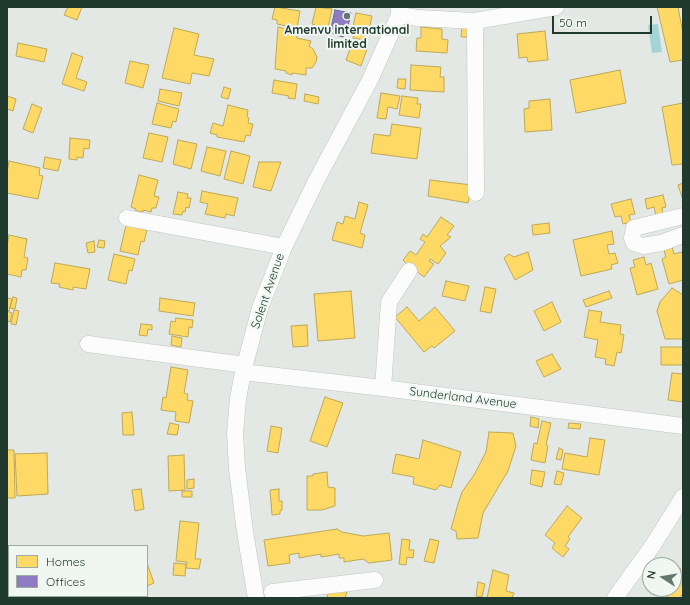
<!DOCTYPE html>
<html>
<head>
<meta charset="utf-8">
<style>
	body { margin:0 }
	#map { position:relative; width:690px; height:605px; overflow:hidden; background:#e3e8e5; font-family:Quicksand,sans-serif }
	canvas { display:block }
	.frame { position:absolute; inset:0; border:8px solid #213a30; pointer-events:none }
	.legend { position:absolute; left:8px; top:545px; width:140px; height:52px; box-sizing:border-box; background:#f0f7f3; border:1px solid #9daba5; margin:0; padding:5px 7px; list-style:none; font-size:12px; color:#213a30 }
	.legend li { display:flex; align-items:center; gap:8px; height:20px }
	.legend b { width:20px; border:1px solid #9daba5 }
	.north { position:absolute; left:642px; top:557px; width:40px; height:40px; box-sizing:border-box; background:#f0f7f3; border:1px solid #9daba5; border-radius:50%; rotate:282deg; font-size:11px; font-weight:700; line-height:16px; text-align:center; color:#213a30 }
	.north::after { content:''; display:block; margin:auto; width:14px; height:18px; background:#65776f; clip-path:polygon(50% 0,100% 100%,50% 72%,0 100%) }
	.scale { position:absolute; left:552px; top:16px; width:100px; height:18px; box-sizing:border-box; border:2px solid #213a30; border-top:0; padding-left:5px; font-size:12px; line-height:14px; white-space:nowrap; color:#213a30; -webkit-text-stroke:3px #f0f7f3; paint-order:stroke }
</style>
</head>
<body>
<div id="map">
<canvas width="690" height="605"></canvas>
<div class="frame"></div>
<ul class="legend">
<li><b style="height:11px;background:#ffd966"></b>Homes</li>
<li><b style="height:11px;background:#8e7cc3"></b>Offices</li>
</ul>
<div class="north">N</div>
<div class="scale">50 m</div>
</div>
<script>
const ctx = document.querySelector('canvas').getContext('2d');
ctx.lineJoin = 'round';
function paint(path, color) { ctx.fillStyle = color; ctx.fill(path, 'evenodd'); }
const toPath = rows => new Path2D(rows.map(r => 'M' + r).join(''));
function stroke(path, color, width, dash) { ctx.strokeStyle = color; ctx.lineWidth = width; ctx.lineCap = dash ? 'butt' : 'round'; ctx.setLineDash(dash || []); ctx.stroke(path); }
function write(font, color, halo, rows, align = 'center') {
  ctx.font = font + ' Quicksand,sans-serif'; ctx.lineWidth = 4; ctx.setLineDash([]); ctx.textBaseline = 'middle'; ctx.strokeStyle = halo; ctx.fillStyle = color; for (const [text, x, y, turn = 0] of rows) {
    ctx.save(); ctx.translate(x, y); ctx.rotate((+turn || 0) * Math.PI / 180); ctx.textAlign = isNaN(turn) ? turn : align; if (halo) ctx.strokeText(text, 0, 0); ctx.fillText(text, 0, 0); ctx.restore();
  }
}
paint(toPath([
	[658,24,662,52,652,53,648,25]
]), '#a4d4d5');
const homes = toPath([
	[68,7,82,7,77,20,64,15,68,7],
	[275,7,300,11,297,28,277,24,277,20,272,19,275,7],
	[316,7,332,9,328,28,326,27,324,33,313,31,315,25,312,24,316,7],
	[657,7,678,7,683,33,683,60,670,62,657,7],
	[356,13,372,16,368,35,365,34,364,40,353,38,354,32,352,31,356,13],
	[278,27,297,32,297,38,311,41,309,46,313,49,317,57,316,62,312,68,306,68,306,75,292,73,292,75,286,73,286,71,275,69,278,27],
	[421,27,442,29,442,39,448,40,447,53,416,51,417,38,421,38,421,27],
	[462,27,470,28,469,37,461,37,462,27],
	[174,28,199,34,194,55,214,59,209,76,192,73,190,84,162,78,174,28],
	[545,31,548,60,528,62,527,57,519,58,517,34,545,31],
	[18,43,47,49,44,62,16,56,18,43],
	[352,44,367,49,361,66,346,60,352,44],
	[72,53,83,57,76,78,87,82,84,91,62,84,72,53],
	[130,61,149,65,143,88,125,83,130,61],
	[411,65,441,67,440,77,444,77,444,92,410,90,411,65],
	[620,70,626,103,576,113,570,80,620,70],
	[398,79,406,79,405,89,397,88,398,79],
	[274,80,297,84,295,99,288,98,289,96,272,93,274,80],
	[224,87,231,89,228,99,221,97,224,87],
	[160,89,182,93,179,106,158,101,160,89],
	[381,93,400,96,397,109,388,107,386,119,377,118,381,93],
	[305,94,319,97,318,104,304,101,305,94],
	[7,96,16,99,13,111,7,109,7,96],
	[402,96,418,98,417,104,421,104,419,118,399,115,402,96],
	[550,99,552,130,525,132,524,109,529,108,529,101,550,99],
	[157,103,179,109,176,122,173,121,171,128,152,124,157,103],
	[683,103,683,164,672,165,662,107,683,103],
	[32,104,42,108,33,133,23,129,32,104],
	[228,105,248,110,247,117,249,118,248,123,253,124,250,136,246,135,244,142,217,137,217,135,210,133,213,123,223,126,228,105],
	[392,124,421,128,417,159,371,153,374,134,390,136,392,124],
	[149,133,168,137,162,162,143,158,149,133],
	[70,138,90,140,89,149,84,148,83,158,77,157,77,160,69,159,70,138],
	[178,140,197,144,191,169,173,164,178,140],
	[207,147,226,151,220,176,201,171,207,147],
	[231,151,250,156,243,184,224,179,231,151],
	[45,157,61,160,58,171,43,168,45,157],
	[9,161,40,168,39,175,43,176,38,199,7,193,7,173,9,161],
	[259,162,281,162,271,191,253,187,259,162],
	[139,175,158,180,154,196,159,197,156,208,152,208,151,212,143,210,143,212,136,211,136,209,131,207,139,175],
	[430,180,472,185,468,203,428,196,430,180],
	[683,183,683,200,678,185,683,183],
	[202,191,238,198,234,216,226,214,225,218,205,214,208,204,200,202,202,191],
	[178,192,188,194,187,198,191,198,189,208,186,207,185,212,183,211,182,215,173,214,178,192],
	[663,195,666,207,662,208,663,214,656,216,654,207,647,209,645,199,663,195],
	[631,199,635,214,629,215,631,222,623,224,621,216,615,217,611,204,631,199],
	[359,202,368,205,360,233,365,235,362,248,332,240,337,222,343,224,345,216,355,219,359,202],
	[441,217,454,226,447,235,451,237,440,246,446,253,438,264,430,259,429,261,434,264,424,277,407,264,403,260,410,251,416,255,425,242,420,239,423,234,427,237,441,217],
	[549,223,550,233,533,235,532,225,549,223],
	[126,225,147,230,144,242,141,241,138,255,120,251,126,225],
	[612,231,614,244,607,245,609,254,615,253,618,263,611,265,612,269,581,276,573,240,612,231],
	[9,235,27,239,24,257,28,258,26,270,22,270,21,277,7,274,7,247,9,235],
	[99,240,105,241,104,248,97,247,99,240],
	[94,241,95,252,88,253,86,243,94,241],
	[672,247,674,254,682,252,683,257,683,280,669,284,662,259,666,257,664,250,672,247],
	[528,252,533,270,515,280,504,258,509,254,514,257,528,252],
	[114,254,135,259,132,271,129,270,126,284,108,280,114,254],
	[644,257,646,265,651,263,658,289,637,295,630,268,635,267,633,260,644,257],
	[55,263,90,269,86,289,73,287,73,290,59,287,60,284,51,283,55,263],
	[446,281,469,286,465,301,442,296,446,281],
	[485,287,496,289,491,313,480,311,485,287],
	[672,288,683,295,683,339,665,339,657,311,660,302,672,288],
	[351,291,355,338,318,341,314,294,351,291],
	[609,291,612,298,586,307,583,300,609,291],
	[13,297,17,298,15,309,10,308,13,297],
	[7,298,12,299,9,311,7,311,7,298],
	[160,298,195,303,193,316,159,311,160,298],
	[552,302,561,322,544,331,534,311,552,302],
	[407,307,419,321,435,307,455,331,434,348,432,346,424,352,395,317,407,307],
	[14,310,19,311,16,325,11,324,14,310],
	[589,310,602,312,600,322,621,325,620,334,624,335,621,353,617,352,614,366,605,364,606,359,595,357,598,340,584,337,589,310],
	[7,311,12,313,10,322,7,321,7,311],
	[176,318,193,320,192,328,189,327,188,337,169,334,171,321,175,322,176,318],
	[141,324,152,325,152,330,148,329,147,336,139,335,141,324],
	[307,325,308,346,293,347,291,326,307,325],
	[172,336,182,338,181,347,171,345,172,336],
	[661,347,683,347,683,365,661,365,661,347],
	[552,354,561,369,544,377,536,361,552,354],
	[171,367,188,370,184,393,188,394,187,400,193,401,189,423,175,421,176,412,161,410,163,397,166,398,171,367],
	[672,373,683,374,683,402,668,400,672,373],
	[325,397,343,403,327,447,310,441,325,397],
	[132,412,134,435,123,435,122,413,132,412],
	[531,417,539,419,538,428,530,426,531,417],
	[542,421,551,423,546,445,548,446,545,463,531,460,534,443,537,444,542,421],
	[170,423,179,425,177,435,167,434,170,423],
	[569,423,581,424,580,429,568,428,569,423],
	[271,426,282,428,278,453,267,451,271,426],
	[489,432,513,433,516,446,508,471,483,513,478,538,457,539,456,531,451,529,458,504,462,492,474,475,486,452,489,432],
	[590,438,605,440,599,475,562,469,565,453,587,457,590,438],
	[423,440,461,452,451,488,440,485,436,490,413,484,414,477,392,473,396,454,419,459,423,440],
	[559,448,563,450,561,460,556,459,559,448],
	[7,450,14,450,15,498,7,498,7,450],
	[47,453,48,494,17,496,15,454,47,453],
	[184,455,185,490,169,491,168,456,184,455],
	[532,470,545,472,542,487,530,484,532,470],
	[557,471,564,473,561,485,554,484,557,471],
	[327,472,328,487,335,488,335,506,322,510,307,510,307,476,313,476,313,474,327,472],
	[194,479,194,488,187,489,187,480,194,479],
	[141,489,144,509,135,511,132,490,141,489],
	[279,489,279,501,282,501,282,510,280,511,280,514,272,515,270,490,279,489],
	[182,491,192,491,192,497,182,497,182,491],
	[567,506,582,518,568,537,570,539,565,546,569,549,563,557,552,548,555,543,545,535,567,506],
	[180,521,199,523,195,559,201,559,199,569,186,568,187,562,176,561,180,521],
	[337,529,342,532,363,536,389,533,392,560,369,563,363,559,344,562,344,558,339,558,339,554,321,557,321,554,299,558,299,553,289,555,290,563,268,566,264,540,337,529],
	[402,539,410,540,409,550,414,550,413,558,407,557,406,565,399,564,402,539],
	[430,539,439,541,434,563,424,561,430,539],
	[147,563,154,583,147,586,147,563],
	[174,563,186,564,185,576,173,575,174,563],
	[674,566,681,569,678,575,683,578,683,593,680,598,670,598,653,589,674,589,674,566],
	[493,570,509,575,506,591,514,593,512,598,487,598,493,570],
	[478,582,485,584,482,597,476,596,478,582],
	[329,589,347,592,345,598,327,598,329,589]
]);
paint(homes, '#ffd966');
stroke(homes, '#bca956', 1);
const offices = toPath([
	[335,10,351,13,347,31,345,31,343,37,333,34,334,29,331,28,335,10]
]);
paint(offices, '#8e7cc3');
stroke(offices, '#6d6897', 1);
const minor = toPath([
	[399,15,418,18,475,21,556,7],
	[475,21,476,193],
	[683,216,634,228,632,238,634,243,643,246,661,243,683,235],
	[127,218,284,247],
	[88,344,245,365],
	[243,372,383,388,683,426],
	[383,388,389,302,409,271],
	[7,574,9,574],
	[272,592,375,580],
	[256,598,245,532,237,468,235,433,238,399,243,372,260,308,284,247,316,181,370,80,399,15,399,7],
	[615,598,653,545,683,497]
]);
stroke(minor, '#c0c5c2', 17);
stroke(minor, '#fbfcfb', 16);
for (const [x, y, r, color] of [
	[347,16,4,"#65776f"]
]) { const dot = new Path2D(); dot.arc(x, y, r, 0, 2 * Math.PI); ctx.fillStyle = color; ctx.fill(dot); stroke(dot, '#f0f7f3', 1.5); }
write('bold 12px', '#213a30', '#f0f7f3', [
	["Amenvu international",347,30],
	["limited",347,44]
]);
write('12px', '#213a30', '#f0f7f3', [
	["Solent Avenue",268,291,-71],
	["Sunderland Avenue",463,398,7]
]);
</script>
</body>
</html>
